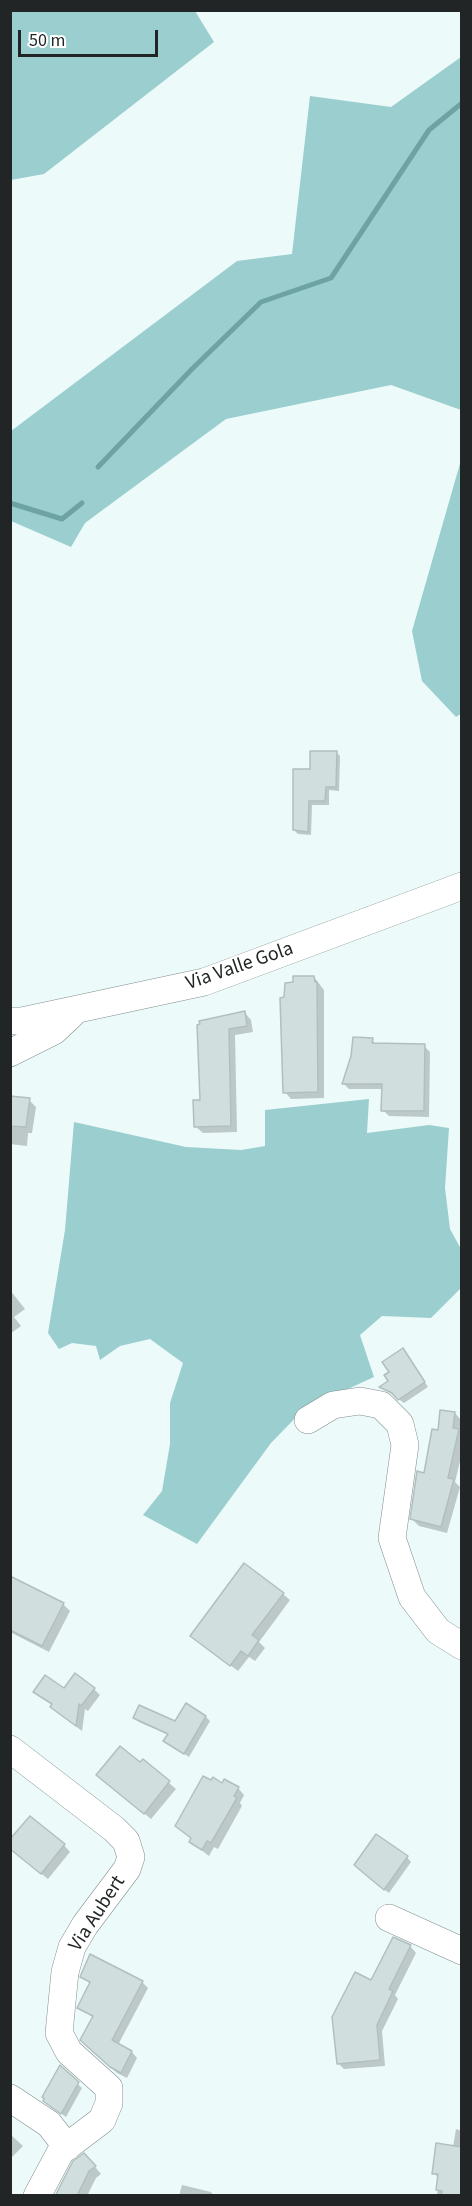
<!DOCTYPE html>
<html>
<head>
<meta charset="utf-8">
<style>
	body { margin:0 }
	#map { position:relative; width:472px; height:2206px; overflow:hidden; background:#edfafa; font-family:"Source Sans 3",sans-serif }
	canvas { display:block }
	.frame { position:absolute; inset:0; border:12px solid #212526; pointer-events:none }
	.scale { position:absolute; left:18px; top:30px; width:140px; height:27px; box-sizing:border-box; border:3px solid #212526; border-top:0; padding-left:8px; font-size:18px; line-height:21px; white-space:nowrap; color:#212526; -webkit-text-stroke:4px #fff; paint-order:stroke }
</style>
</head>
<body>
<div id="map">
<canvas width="472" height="2206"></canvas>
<div class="frame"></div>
<div class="scale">50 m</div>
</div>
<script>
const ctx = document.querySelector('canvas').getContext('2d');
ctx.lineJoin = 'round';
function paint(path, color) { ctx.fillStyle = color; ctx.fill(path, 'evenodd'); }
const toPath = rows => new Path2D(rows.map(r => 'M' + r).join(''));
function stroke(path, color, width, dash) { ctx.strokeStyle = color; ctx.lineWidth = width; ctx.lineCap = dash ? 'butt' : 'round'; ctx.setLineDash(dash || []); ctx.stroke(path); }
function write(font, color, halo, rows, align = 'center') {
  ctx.font = font + ' "Source Sans 3",sans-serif'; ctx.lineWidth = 4.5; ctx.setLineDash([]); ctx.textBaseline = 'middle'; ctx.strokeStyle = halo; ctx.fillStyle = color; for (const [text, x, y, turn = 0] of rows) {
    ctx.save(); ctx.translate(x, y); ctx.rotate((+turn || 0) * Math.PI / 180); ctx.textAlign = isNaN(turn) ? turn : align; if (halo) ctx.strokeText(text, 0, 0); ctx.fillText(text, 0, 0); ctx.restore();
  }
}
paint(toPath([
	[11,10,195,11,214,42,44,174,11,180],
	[461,57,461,410,391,385,226,419,85,523,71,547,11,521,11,431,237,261,292,254,310,96,391,107],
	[461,460,462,713,456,717,422,681,412,631],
	[369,1099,367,1133,429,1125,449,1128,445,1188,450,1229,461,1249,461,1288,431,1318,382,1316,360,1335,374,1377,304,1409,271,1443,197,1544,143,1515,162,1491,170,1444,170,1403,183,1363,150,1339,120,1346,100,1360,96,1346,72,1343,59,1349,48,1333,65,1230,74,1122,186,1147,241,1150,265,1146,265,1110]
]), '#9bcecf');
paint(toPath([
	[336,752,340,756,339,791,329,790,329,805,312,805,311,835,298,834,294,830,311,771],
	[314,977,324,990,324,1098,291,1099,285,1092],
	[245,1013,251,1020,253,1032,235,1035,237,1132,203,1133,196,1127,202,1102,198,1026],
	[372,1040,377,1045,424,1046,430,1052,429,1117,389,1116,383,1110,383,1089,349,1089,343,1083],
	[10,1097,29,1100,36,1107,32,1133,28,1133,27,1146,10,1144],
	[10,1290,25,1309,14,1317,21,1326,10,1334],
	[407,1355,428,1387,404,1403,382,1387,390,1382],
	[455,1413,461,1420,460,1432,462,1433,462,1453,455,1482,460,1487,447,1533,419,1526,412,1519,440,1431],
	[10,1577,63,1604,70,1611,49,1652,10,1632],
	[283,1594,290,1600,259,1642,265,1648,255,1661,249,1657,238,1671,199,1642],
	[94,1689,100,1695,88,1711,85,1709,82,1731,58,1713,52,1707,53,1706,35,1691],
	[135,1717,176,1723,206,1717,210,1721,189,1757,165,1741,169,1735,139,1722],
	[143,1761,176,1789,151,1819,105,1781,140,1765],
	[222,1785,238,1788,244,1795,240,1803,242,1806,218,1849,214,1847,209,1856,191,1842],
	[64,1845,70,1852,48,1879,14,1852],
	[407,1857,411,1862,389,1893,370,1879],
	[410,1946,416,1953,395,1995,398,1999,382,2031,385,2066,344,2069,338,2063,372,1982],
	[82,1977,142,1982,148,1988,118,2045,132,2052,137,2058,127,2078,117,2073,82,2040,94,2018,79,2008,91,1984],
	[60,2068,82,2088,66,2117,49,2105],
	[456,2129,462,2131,462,2196,437,2196,439,2179,434,2173,453,2147],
	[10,2134,23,2146,10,2159],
	[91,2162,101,2174,96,2178,87,2196,56,2196],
	[182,2185,211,2192,214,2196,179,2196]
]), '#0003');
stroke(toPath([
	[98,467,192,369,261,302,331,278,429,130,462,103],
	[10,503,62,519,82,503]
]), '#6ea3a4', 5);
const building = toPath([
	[310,751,337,751,336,787,326,787,325,801,309,801,308,832,293,830,293,769,310,769,310,751],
	[293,976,314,976,315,982,317,982,318,1092,283,1093,280,998,284,997,285,983,293,982,293,976],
	[245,1011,247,1026,229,1029,231,1126,194,1127,193,1100,200,1100,197,1025,200,1024,199,1021,245,1011],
	[353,1037,373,1038,372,1043,425,1044,424,1111,381,1111,382,1084,342,1084,351,1056,353,1037],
	[10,1096,30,1098,26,1127,10,1126,10,1096],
	[403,1348,425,1382,398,1400,392,1393,379,1387,388,1381,384,1375,389,1372,382,1362,403,1348],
	[440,1410,455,1412,453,1428,459,1429,448,1478,454,1479,441,1527,410,1519,417,1471,424,1473,432,1429,438,1430,440,1410],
	[244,1563,284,1593,252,1635,259,1640,248,1656,241,1651,230,1666,190,1636,244,1563],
	[10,1576,64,1603,42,1646,10,1630,10,1576],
	[75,1673,95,1688,81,1706,79,1704,76,1726,50,1707,52,1704,33,1692,45,1675,64,1688,75,1673],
	[186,1703,206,1716,184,1754,163,1741,168,1734,133,1718,139,1705,175,1721,186,1703],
	[120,1746,140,1762,143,1759,170,1781,144,1814,96,1775,120,1746],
	[203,1776,211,1780,213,1777,222,1783,224,1779,239,1787,234,1796,237,1798,211,1843,207,1841,202,1850,189,1842,191,1838,175,1826,203,1776],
	[30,1816,65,1844,41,1874,10,1849,10,1839,30,1816],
	[376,1834,408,1856,384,1890,354,1865,376,1834],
	[393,1937,411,1945,389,1989,393,1991,377,2025,380,2060,337,2064,332,2017,355,1972,371,1980,393,1937],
	[90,1954,143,1981,112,2040,132,2051,121,2073,110,2067,80,2040,93,2016,77,2008,90,1982,80,1977,90,1954],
	[60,2065,79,2082,61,2114,43,2101,44,2098,42,2097,60,2065],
	[436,2143,462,2147,462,2196,441,2196,442,2191,436,2190,438,2174,432,2174,436,2143],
	[84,2153,96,2166,89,2171,77,2196,55,2196,73,2161,84,2153]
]);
paint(building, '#d1dede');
stroke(building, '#b2bfbf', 1.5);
const minor = toPath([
	[10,1021,22,1021,204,982,462,886],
	[10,1053,54,1031,73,1013],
	[308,1420,333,1405,360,1401,381,1405,400,1424,405,1445,392,1538,412,1597,438,1631,462,1646],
	[10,1749,114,1829,126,1841,131,1857,127,1869,85,1925,72,1947,65,1972,59,2033,69,2052,109,2088,109,2103,102,2120,61,2151,37,2196],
	[389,1918,462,1951],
	[10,2098,49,2124,67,2147]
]);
stroke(minor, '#828e8e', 28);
stroke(minor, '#fff', 27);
write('20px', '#212526', '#fff', [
	["Via Valle Gola",240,967,-19],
	["Via Aubert",98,1914,-57]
]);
</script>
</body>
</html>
